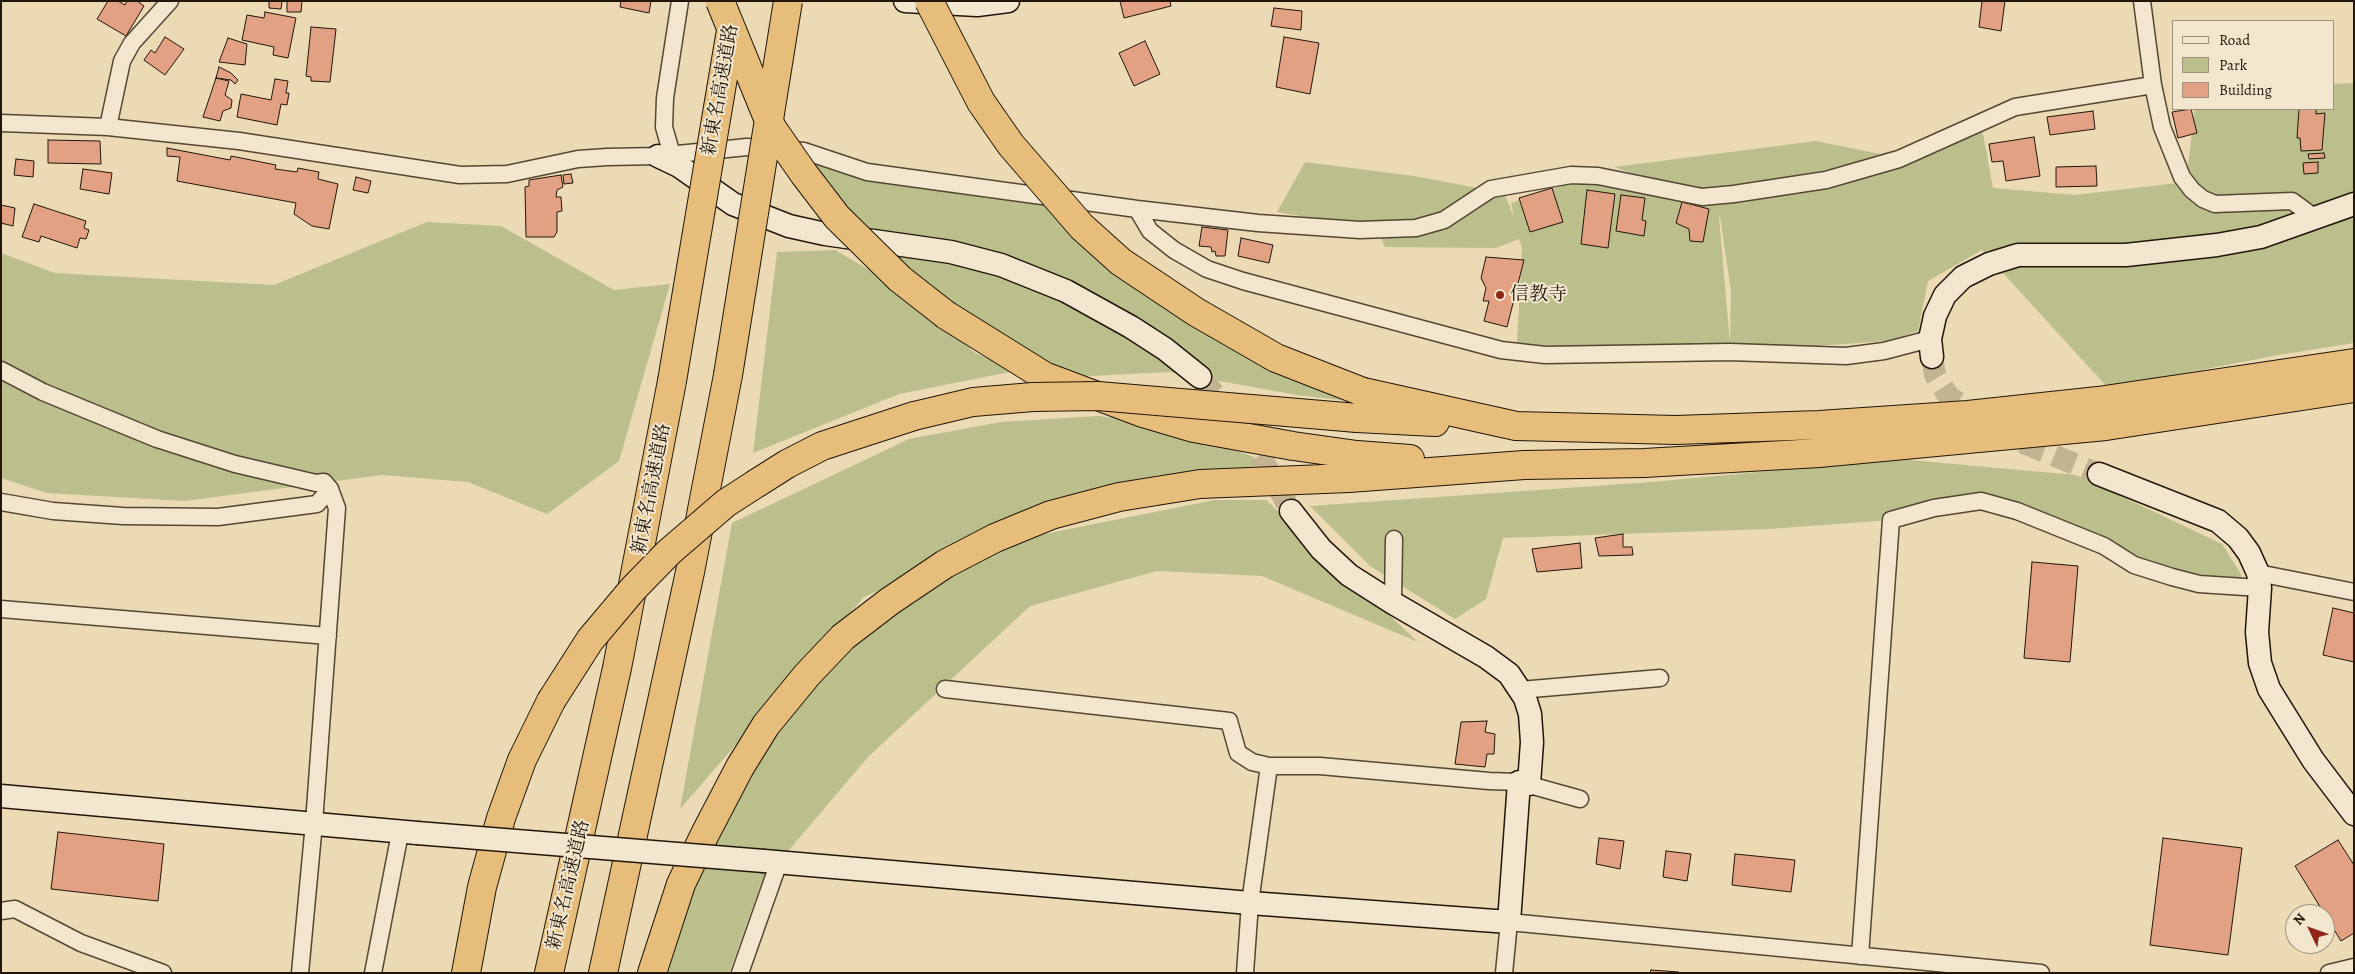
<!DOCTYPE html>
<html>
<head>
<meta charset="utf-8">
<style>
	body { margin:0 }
	#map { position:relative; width:2355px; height:974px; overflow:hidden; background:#ebdab4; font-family:Alegreya,serif }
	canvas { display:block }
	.frame { position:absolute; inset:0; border:2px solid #22160a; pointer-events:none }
	.legend { position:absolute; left:2172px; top:20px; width:162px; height:90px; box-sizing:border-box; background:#f2e7ce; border:1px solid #9f9380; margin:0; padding:6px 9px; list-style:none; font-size:15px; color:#22160a }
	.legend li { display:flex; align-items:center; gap:10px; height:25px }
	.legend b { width:25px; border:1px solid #9f9380 }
	.north { position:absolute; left:2285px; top:904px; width:50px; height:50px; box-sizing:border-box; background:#f2e7ce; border:1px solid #9f9380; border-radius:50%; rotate:312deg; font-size:14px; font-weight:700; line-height:20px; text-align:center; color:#22160a }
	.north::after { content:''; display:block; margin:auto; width:18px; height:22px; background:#8f2418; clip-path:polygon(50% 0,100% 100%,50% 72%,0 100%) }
</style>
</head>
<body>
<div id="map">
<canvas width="2355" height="974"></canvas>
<div class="frame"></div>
<ul class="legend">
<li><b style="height:6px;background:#f2e7ce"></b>Road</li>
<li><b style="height:14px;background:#babf8b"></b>Park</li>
<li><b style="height:14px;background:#e3a183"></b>Building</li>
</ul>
<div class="north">N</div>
</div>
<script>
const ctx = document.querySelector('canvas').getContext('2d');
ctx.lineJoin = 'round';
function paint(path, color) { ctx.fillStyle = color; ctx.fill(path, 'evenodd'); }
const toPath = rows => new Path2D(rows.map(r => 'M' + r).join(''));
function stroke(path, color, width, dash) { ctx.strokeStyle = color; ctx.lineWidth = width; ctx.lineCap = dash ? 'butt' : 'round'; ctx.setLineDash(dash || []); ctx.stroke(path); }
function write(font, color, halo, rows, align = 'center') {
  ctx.font = font + ' Alegreya,"Noto Serif JP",serif'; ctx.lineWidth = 4; ctx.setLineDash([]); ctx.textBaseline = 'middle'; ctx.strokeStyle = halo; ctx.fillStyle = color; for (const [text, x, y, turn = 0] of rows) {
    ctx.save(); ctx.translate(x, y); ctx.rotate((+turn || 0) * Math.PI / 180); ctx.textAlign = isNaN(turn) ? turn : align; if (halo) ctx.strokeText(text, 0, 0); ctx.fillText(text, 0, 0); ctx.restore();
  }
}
paint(toPath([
	[2354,83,2354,343,2273,356,2108,388,1982,250,1928,281,1918,331,1887,341,1730,352,1549,346,1517,344,1522,248,1519,239,1496,248,1385,247,1377,229,1277,212,1305,162,1414,176,1504,193,1514,217,1511,203,1590,176,1713,203,1614,167,1816,141,1880,154,1982,129,1993,188,2075,195,2186,182,2195,109,2334,109,2334,84],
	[1720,217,1731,291,1730,344,1719,217],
	[804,157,1038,200,1116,276,1341,400,1297,395,1170,372,1070,377,929,291,868,232],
	[427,222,501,226,614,290,670,284,619,461,547,514,468,482,382,475,185,501,47,493,1,478,1,253,55,273,274,285],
	[835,250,910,294,975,353,1015,371,899,394,753,453,777,252],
	[1099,416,1160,424,1254,457,1252,472,958,550,863,598,680,809,732,523,909,439,1001,422],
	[1898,459,2076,475,2222,544,2242,576,2240,582,2172,577,2017,511,1962,503,1891,520,1769,529,1503,538,1486,599,1455,619,1370,566,1310,506,1652,482],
	[1215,500,1266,500,1418,642,1262,576,1157,571,1030,606,868,757,761,883,729,973,661,973,690,876,761,750,874,613,1019,539]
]), '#babf8b');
const building = toPath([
	[108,1,118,1,125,5,127,1,137,1,144,6,126,36,97,19,108,1],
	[269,1,282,1,281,9,269,8,269,1],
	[287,1,302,1,301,12,287,12,287,1],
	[621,1,651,1,649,13,620,7,621,1],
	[1120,1,1170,1,1171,6,1124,18,1120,1],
	[1982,1,2005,1,2001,31,1979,27,1982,1],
	[1274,8,1302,11,1301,30,1271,26,1274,8],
	[265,12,296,18,288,58,273,55,274,47,242,40,247,15,264,18,265,12],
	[311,27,336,29,330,82,311,81,311,77,306,76,311,27],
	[165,37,184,49,165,75,144,60,151,50,155,53,165,37],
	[1284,37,1319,43,1310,94,1276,87,1284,37],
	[228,38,247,44,245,65,219,62,228,38],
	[1145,41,1160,74,1134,86,1119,53,1145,41],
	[219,67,231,73,238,80,235,84,231,80,216,78,219,67],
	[216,78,229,81,225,95,232,100,231,108,223,111,220,121,203,117,216,78],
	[275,79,288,81,286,93,289,93,287,105,281,104,277,125,237,117,241,94,271,100,275,79],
	[2191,109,2197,133,2178,138,2172,112,2191,109],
	[2299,109,2316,109,2316,114,2325,113,2322,150,2301,151,2300,138,2297,138,2299,109],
	[2093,111,2095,129,2050,135,2047,117,2093,111],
	[2034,137,2040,176,2006,181,2003,161,1992,162,1989,144,2034,137],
	[48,140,100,141,101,164,48,163,48,140],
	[167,148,230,160,231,156,276,165,275,169,297,172,298,168,319,172,318,179,338,184,329,229,312,226,294,214,296,203,177,181,180,157,167,156,167,148],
	[2324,153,2325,158,2309,159,2308,154,2324,153],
	[16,159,34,161,33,177,14,175,16,159],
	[2318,162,2318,173,2304,174,2303,163,2318,162],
	[2096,166,2097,186,2056,187,2056,167,2096,166],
	[83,169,112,173,109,194,80,189,83,169],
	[571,174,573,183,564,184,563,175,571,174],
	[561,175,563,187,557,190,556,197,561,197,562,211,557,212,557,232,554,237,526,237,525,187,529,186,529,180,561,175],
	[356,177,371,181,368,193,353,190,356,177],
	[1552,188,1563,222,1530,232,1519,198,1552,188],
	[1587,190,1615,194,1608,248,1581,244,1587,190],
	[1621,195,1645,198,1642,220,1646,221,1644,236,1616,231,1621,195],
	[1682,202,1709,209,1703,242,1690,241,1689,229,1676,223,1682,202],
	[34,204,86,221,84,228,89,230,86,239,80,238,77,248,41,236,39,242,22,237,34,204],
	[1,205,15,208,13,226,1,223,1,205],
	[1202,227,1228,230,1225,256,1216,256,1215,251,1212,252,1211,247,1199,246,1202,227],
	[1241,238,1273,245,1269,263,1238,256,1241,238],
	[1486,257,1524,260,1507,327,1484,321,1489,301,1483,301,1486,288,1481,278,1486,257],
	[1623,534,1623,547,1632,547,1633,555,1599,556,1595,538,1623,534],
	[1580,543,1582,568,1537,572,1532,549,1580,543],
	[2032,562,2078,566,2070,662,2024,658,2032,562],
	[2333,608,2354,613,2354,662,2323,655,2333,608],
	[1487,721,1485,732,1495,734,1494,754,1487,754,1485,767,1455,764,1461,722,1487,721],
	[58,832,164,844,158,901,51,889,58,832],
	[1599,838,1624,841,1620,869,1596,864,1599,838],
	[2163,838,2242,848,2228,955,2150,945,2163,838],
	[2338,840,2354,865,2354,933,2341,941,2295,866,2338,840],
	[1666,851,1691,854,1687,881,1663,877,1666,851],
	[1735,854,1795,860,1791,892,1732,885,1735,854],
	[1651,970,1679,972,1679,973,1650,973,1651,970]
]);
paint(building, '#e3a183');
stroke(building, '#22160a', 1);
stroke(toPath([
	[1932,357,1935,375,1949,397,2026,444,2099,474],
	[1200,377,1233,415,1260,455,1291,511]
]), '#c3b392', 22, [22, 11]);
const street = toPath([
	[2142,1,2153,85,2162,127,2182,177,2192,190,2203,199,2215,204,2292,201,2315,218],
	[1,123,108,127,239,141,460,175,507,174,578,159,607,157,658,156,747,147,804,151,867,172,1137,209,1150,231,1174,250,1207,269,1243,281,1501,350,1545,355,1730,352,1846,356,1884,351,1930,339],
	[108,127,122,61,132,43,170,1],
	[672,155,664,127,665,98,680,1],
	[1137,209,1258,223,1360,230,1416,228,1444,220,1491,189,1571,175,1598,176,1702,197,1734,194,1826,180,1899,159,2015,107,2153,85],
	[1,370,43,392,157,439,235,464,316,483,324,482,330,489,337,508,314,823,300,973],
	[1,502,53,511,123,516,218,517,317,504,330,489],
	[2258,573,2354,592],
	[1393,603,1394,539],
	[1,609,328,636],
	[945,689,1229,721,1238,753,1252,762,1269,766,1320,766,1489,781,1519,782,1580,799],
	[1520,690,1660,678],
	[1,911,15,909,81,943,163,973],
	[1860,956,1891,520,1934,508,1981,501,2017,511,2104,546,2134,565,2172,577,2199,584,2260,588],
	[373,973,400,833],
	[740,973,779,862],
	[1245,973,1250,903,1269,766],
	[1504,973,1509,922,2041,973],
	[2329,973,2354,967]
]);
const secondary = toPath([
	[905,1,977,5,1008,1],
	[658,156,679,166,733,204,789,226,825,234,951,252,1001,265,1066,291,1131,327,1165,349,1200,377],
	[1932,357,1930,339,1935,316,1945,295,1963,277,1989,264,2018,255,2126,255,2217,245,2261,237,2354,204],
	[2099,474,2218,521,2238,538,2249,553,2258,573,2260,588,2257,632,2260,663,2269,689,2313,760,2354,814],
	[1,796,417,833],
	[764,861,1250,903,1509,922,1519,782,1529,784,1532,742,1530,714,1525,698,1509,674,1486,657,1393,603,1349,575,1321,549,1291,511]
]);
const highway = toPath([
	[946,315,1044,376,1140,412,1194,428,1293,446,1357,455,1410,459],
	[1363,392,1516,426,1676,430,1819,425,1968,415,2098,401,2354,363],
	[1357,418,1435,422],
	[757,483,787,464,822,446,914,416],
	[466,973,482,887,501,818,522,760,551,701],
	[549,973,617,668,672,381],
	[603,973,690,572,728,375],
	[652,973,681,884,705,834,740,767,766,725,807,675,843,637,890,601,945,564,995,538,1051,515,1119,497,1200,484,1349,478,1524,465,1644,463,1819,453,2106,426,2354,388]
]);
stroke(street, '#544734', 19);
stroke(secondary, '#22160a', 25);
stroke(highway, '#22160a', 30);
stroke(street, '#f2e7ce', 16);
stroke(secondary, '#f2e7ce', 22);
stroke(highway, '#e6bd7a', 28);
const secondaryBridge = toPath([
	[417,833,764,861]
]);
const highwayBridge = toPath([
	[720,1,772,128,804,174,837,217,900,279,946,315],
	[929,1,981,102,1011,145,1082,227,1121,262,1196,312,1276,358,1363,392],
	[728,375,788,1],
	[672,381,731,30],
	[914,416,973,402,1033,397,1098,396,1357,418],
	[551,701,590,640,633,589,669,552,726,503,757,483]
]);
stroke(secondaryBridge, '#22160a', 25, []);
stroke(highwayBridge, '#22160a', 30, []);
stroke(secondaryBridge, '#f2e7ce', 22);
stroke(highwayBridge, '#e6bd7a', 28);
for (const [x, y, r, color] of [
	[1500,295,5,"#8f2418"]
]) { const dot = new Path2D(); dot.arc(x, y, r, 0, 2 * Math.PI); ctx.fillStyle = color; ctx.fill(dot); stroke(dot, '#f2e7ce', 2); }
write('19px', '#22160a', '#f2e7ce', [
	["新東名高速道路",721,90,-80],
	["新東名高速道路",652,489,-79],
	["新東名高速道路",569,885,-77]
]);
write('19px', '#22160a', '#f2e7ce', [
	["信教寺",1510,295]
], 'left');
</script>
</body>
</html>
